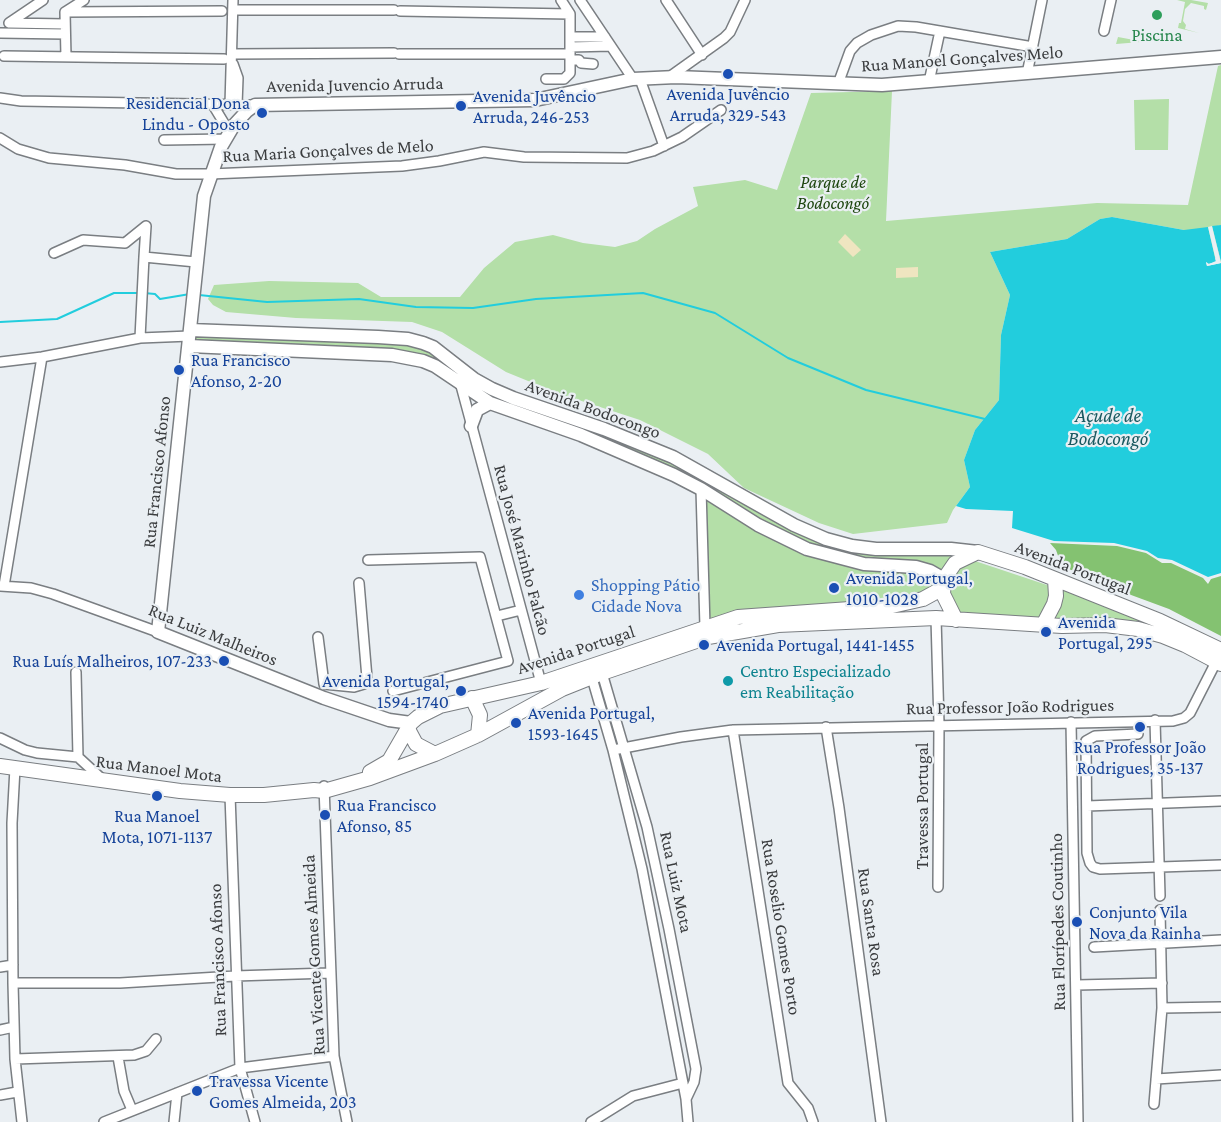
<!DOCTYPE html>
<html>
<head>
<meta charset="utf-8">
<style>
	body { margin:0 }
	canvas { display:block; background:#eaeff3 }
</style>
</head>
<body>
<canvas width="1221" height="1122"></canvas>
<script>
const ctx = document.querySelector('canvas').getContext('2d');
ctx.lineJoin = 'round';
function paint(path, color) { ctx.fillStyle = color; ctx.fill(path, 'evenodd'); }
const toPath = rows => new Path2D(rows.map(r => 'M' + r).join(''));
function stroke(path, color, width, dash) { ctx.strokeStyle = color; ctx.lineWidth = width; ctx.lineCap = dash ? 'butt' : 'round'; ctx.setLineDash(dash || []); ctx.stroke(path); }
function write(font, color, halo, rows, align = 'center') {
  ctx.font = font + ' "Crimson Pro",serif'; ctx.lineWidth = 4.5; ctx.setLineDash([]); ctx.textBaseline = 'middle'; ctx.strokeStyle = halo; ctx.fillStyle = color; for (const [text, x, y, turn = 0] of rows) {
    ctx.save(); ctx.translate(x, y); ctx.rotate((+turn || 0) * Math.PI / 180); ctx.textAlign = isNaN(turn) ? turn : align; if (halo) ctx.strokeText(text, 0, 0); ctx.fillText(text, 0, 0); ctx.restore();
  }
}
paint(toPath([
	[1177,0,1191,0,1208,3,1206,10,1204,9,1204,6,1191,3,1185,9,1183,21,1186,25,1185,29,1199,33,1178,28,1179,23,1181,23,1185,2],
	[1118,37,1145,42,1146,37,1165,40,1116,44],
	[1221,65,1221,225,1213,227,1221,263,1184,230,1112,217,1100,219,1067,239,990,252,1010,295,1001,335,999,400,975,430,964,460,970,487,953,510,947,523,853,534,819,523,744,488,708,454,640,420,560,394,506,372,442,332,412,322,296,318,226,312,213,305,208,299,214,285,269,281,358,283,381,297,460,297,484,268,515,242,553,235,583,243,615,247,637,241,655,229,698,206,693,187,745,180,777,190,811,93,892,91,886,221,1097,203,1188,205,1218,66],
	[1169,99,1168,150,1135,150,1134,100],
	[195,335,404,342,428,349,472,382,674,461,823,541,957,555,941,573,866,561,795,540,690,480,491,401,430,360,194,343],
	[704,496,812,553,916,569,941,580,932,592,909,600,707,622],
	[972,560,1050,586,1050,598,1046,615,1037,620,958,614,948,598,950,574],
	[1057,584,1114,606,1186,641,1049,621]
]), '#b4dfa8');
paint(toPath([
	[1050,543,1117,546,1146,553,1162,563,1171,563,1203,578,1208,584,1211,579,1221,576,1221,636,1169,609,1123,592,1103,580,1062,567,1056,550]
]), '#84c271');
paint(toPath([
	[845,234,861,250,853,257,838,242],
	[918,267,918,277,896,278,896,268]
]), '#efe5c0');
paint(toPath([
	[1112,217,1184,230,1208,227,1216,262,1208,264,1206,262,1207,266,1221,263,1221,573,1208,577,1172,560,1158,558,1147,551,1114,543,1054,541,1012,528,1013,511,966,509,956,506,970,487,964,460,975,430,999,400,1001,335,1010,295,990,252,1067,239,1100,219],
	[1221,225,1221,262,1212,226]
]), '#22cddd');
paint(toPath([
	[1212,226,1221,263,1207,266,1206,262,1209,264,1216,261,1208,227]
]), '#eaeff3');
stroke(toPath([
	[144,293,155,294,160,299,190,294],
	[199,295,267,302,359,299,416,307,473,308,536,299,643,293,715,313,788,358,866,390,985,419],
	[0,322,57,319,114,293,138,293]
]), '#22cddd', 2);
const street = toPath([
	[580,0,633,79],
	[666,0,702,55],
	[233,10,394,10],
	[400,11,570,14],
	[65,12,222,11],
	[9,23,65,24],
	[9,23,43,0],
	[1104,31,1111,0],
	[0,33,65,34],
	[570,37,605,37],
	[570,47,611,46],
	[232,54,394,53],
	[399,54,570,54],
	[4,56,224,59],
	[66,57,65,12,84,0],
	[570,60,579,60,581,63,593,64],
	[233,64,238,78,237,105],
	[1027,74,1042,0],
	[668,78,724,38,730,32,745,0],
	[546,79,564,79,570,73,570,14,561,0],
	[640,79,664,146],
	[929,82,940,31],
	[838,84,850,51,857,43,871,35,898,26,916,27,1033,47],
	[0,98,21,101,255,105],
	[213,105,230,133],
	[230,105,233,0],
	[0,138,18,149,49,158,125,165,176,174,210,174,402,166,439,161,484,152,524,157,627,158,653,151,682,137,721,110],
	[164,140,226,139],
	[54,253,83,240,125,243,146,226,144,257],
	[140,338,144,257,196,262],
	[0,362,42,357,140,338,190,336],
	[460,382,541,683],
	[701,489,705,627],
	[368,560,480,557,508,661,393,691],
	[0,586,31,588,53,594,158,632],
	[4,586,42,357],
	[497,616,521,610],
	[936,618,939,724,938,887],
	[318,637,324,684,354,687,364,684,367,678,359,583],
	[76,672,78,757],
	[602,673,647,827,669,929,696,1069,694,1082,686,1099],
	[592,678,613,750,642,869,686,1099,688,1122],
	[1155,720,1160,896],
	[1071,722,1078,1122],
	[826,727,839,808,881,1122],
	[733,730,788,1083,808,1108,813,1122],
	[1138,734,1095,736,1086,741,1087,853,1090,863,1093,867,1100,869,1221,865],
	[0,738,25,750,37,753,78,757,103,780],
	[613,750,681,737,733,730,1173,721,1184,718,1190,713,1216,662],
	[15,768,12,823,13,983,15,1059,22,1122],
	[324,786,334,1056,347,1122],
	[230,795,240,1068,255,1122],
	[1087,806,1221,801],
	[1094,947,1221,940],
	[0,967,13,965],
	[13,983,120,983,235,976,329,973],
	[1077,985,1162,983],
	[1162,1008,1221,1007],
	[0,1030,14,1027],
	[118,1057,124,1091,132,1110],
	[15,1059,134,1055,146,1051,156,1039],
	[1156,1079,1221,1075],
	[0,1095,17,1092],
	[1154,1104,1162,1008,1160,910],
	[104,1122,240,1068,334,1056],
	[174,1122,177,1093],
	[591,1122,633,1096,683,1083]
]);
const secondary = toPath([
	[190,330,378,337,408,339,423,343,433,347,474,379,492,389,513,398,604,429,673,457,794,525,826,539,852,546,876,549,951,549,978,552],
	[189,346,392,355,423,361,435,366,490,403,581,435,674,475,701,489,758,525,807,549,864,564,916,567,930,571,944,579],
	[471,426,477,410,490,403],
	[411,723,389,720,324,698,158,632,204,196,221,147,234,125,247,111,255,105,535,100,633,79,676,77,882,85,1221,57]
]);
const primary = toPath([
	[956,620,943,594,944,579,955,563,978,552,1025,567,1160,621,1221,650],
	[1043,625,1054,604,1056,596,1055,579],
	[472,698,480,715,478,735],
	[408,729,416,744,435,754],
	[0,766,180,791,230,795,264,795,314,790,324,791,370,778,435,754,478,735,562,689,602,673,708,637,778,625,936,618,1062,626,1105,625,1138,629,1163,636,1185,645,1221,664],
	[370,772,389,761,411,723,418,717,440,706,541,683,738,617,892,606,923,599,943,588]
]);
stroke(street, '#7a7e82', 12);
stroke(secondary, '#7a7e82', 15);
stroke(primary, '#7a7e82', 16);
stroke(street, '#fff', 9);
stroke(secondary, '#fff', 12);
stroke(primary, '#fff', 14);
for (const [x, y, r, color] of [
	[1157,15,6,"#2e9e5b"],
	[728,74,6,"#1a4fb4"],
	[461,106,6,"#1a4fb4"],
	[262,113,6,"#1a4fb4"],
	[179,370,6,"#1a4fb4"],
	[834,588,6,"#1a4fb4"],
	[579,595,6,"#3f7fe0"],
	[1046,632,6,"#1a4fb4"],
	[704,645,6,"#1a4fb4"],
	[224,661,6,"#1a4fb4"],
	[728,681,6,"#0f9aa8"],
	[461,691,6,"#1a4fb4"],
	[516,723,6,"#1a4fb4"],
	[1140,727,6,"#1a4fb4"],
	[157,796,6,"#1a4fb4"],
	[325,815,6,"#1a4fb4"],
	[1077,922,6,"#1a4fb4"],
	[197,1091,6,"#1a4fb4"]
]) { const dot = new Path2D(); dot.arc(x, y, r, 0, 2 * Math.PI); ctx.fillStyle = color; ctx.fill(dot); stroke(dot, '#eaeff3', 2); }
write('18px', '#27864d', '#eaeff3', [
	["Piscina",1157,35]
]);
write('18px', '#3b3d3f', '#eaeff3', [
	["Rua Manoel Gonçalves Melo",962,59,-4],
	["Avenida Juvencio Arruda",355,85,-1],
	["Rua Maria Gonçalves de Melo",328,151,-3],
	["Avenida Bodocongo",593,409,20],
	["Rua Francisco Afonso",157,472,-84],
	["Rua José Marinho Falcão",522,550,75],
	["Avenida Portugal",1073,568,21],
	["Rua Luiz Malheiros",213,635,22],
	["Avenida Portugal",576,650,-18],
	["Rua Professor João Rodrigues",1010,707,-1],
	["Rua Manoel Mota",159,769,7],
	["Travessa Portugal",922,806,-90],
	["Rua Luiz Mota",676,882,78],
	["Rua Santa Rosa",871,922,82],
	["Rua Florípedes Coutinho",1058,922,-91],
	["Rua Roselio Gomes Porto",781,927,81],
	["Rua Vicente Gomes Almeida",314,955,-93],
	["Rua Francisco Afonso",218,960,-92]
]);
write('18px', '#164399', '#eaeff3', [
	["Avenida Juvêncio",728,94,"center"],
	["Arruda, 329-543",728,115,"center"],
	["Avenida Juvêncio",473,96],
	["Arruda, 246-253",473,117],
	["Residencial Dona",250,103,"right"],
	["Lindu - Oposto",250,124,"right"],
	["Rua Francisco",191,360],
	["Afonso, 2-20",191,381],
	["Avenida Portugal,",846,578],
	["1010-1028",846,599],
	["Avenida",1058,622],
	["Portugal, 295",1058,643],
	["Avenida Portugal, 1441-1455",716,645],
	["Rua Luís Malheiros, 107-233",212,661,"right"],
	["Avenida Portugal,",449,681,"right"],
	["1594-1740",449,702,"right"],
	["Avenida Portugal,",528,713],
	["1593-1645",528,734],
	["Rua Professor João",1140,747,"center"],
	["Rodrigues, 35-137",1140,768,"center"],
	["Rua Francisco",337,805],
	["Afonso, 85",337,826],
	["Rua Manoel",157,816,"center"],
	["Mota, 1071-1137",157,837,"center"],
	["Conjunto Vila",1089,912],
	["Nova da Rainha",1089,933],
	["Travessa Vicente",209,1081],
	["Gomes Almeida, 203",209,1102]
], 'left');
write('italic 18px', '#1d460f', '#eaeff3', [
	["Parque de",833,182],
	["Bodocongó",833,203]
]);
write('18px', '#366cbe', '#eaeff3', [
	["Shopping Pátio",591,585],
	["Cidade Nova",591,606]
], 'left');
write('18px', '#0d838f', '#eaeff3', [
	["Centro Especializado",740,671],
	["em Reabilitação",740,692]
], 'left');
write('italic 20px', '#195960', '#eaeff3', [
	["Açude de",1108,416],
	["Bodocongó",1108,439]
]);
</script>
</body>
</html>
